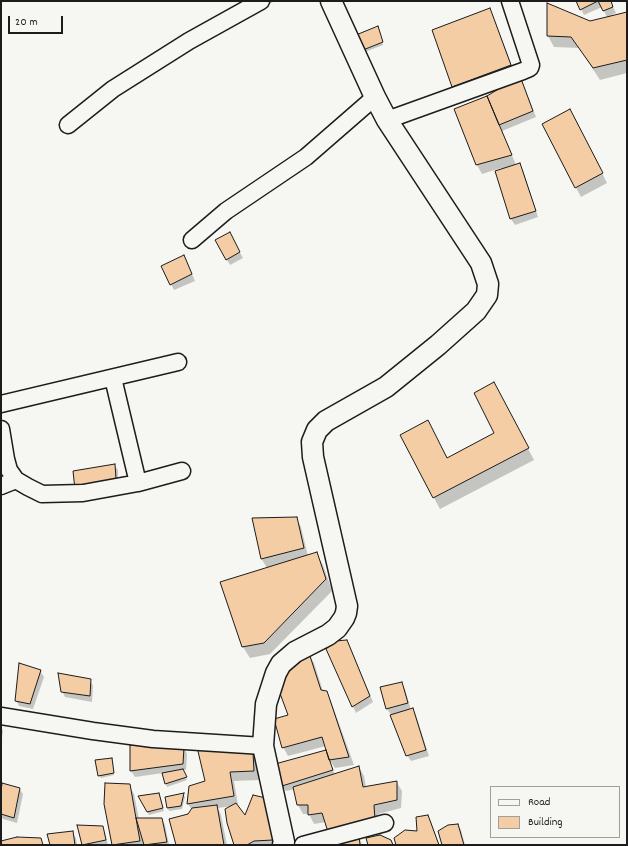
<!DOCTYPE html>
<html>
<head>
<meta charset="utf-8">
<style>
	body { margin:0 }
	#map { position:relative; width:628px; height:846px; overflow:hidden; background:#f6f6f2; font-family:Dekko,sans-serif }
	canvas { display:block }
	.frame { position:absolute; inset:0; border:2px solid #1c1c1c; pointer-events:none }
	.legend { position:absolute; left:490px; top:786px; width:130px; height:52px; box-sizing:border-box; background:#f6f6f2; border:1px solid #9f9f9c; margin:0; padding:5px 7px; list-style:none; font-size:12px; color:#1c1c1c }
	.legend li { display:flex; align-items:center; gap:8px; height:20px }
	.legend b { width:20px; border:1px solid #9f9f9c }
	.scale { position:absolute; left:8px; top:16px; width:55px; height:18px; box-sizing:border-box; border:2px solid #1c1c1c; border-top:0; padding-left:5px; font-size:12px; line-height:14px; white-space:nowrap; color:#1c1c1c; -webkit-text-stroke:3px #f6f6f2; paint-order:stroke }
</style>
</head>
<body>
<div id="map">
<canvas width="628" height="846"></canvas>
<div class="frame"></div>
<ul class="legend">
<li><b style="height:5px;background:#f6f6f2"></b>Road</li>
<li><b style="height:11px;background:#f5cda5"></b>Building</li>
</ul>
<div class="scale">20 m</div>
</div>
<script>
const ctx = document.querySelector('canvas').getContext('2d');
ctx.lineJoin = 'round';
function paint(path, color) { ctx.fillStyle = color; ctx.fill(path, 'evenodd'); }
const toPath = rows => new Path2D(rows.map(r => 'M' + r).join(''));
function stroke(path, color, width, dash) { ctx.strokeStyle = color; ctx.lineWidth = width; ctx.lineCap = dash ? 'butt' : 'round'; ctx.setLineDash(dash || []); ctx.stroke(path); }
paint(toPath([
	[252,1,275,1,258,10],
	[577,1,610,1,616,13,607,17,602,7,584,15],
	[489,10,494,18,515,74,457,95,452,86],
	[627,13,627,73,600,80,579,48,554,47,548,36,590,22],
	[379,30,383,45,365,52,364,50],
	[520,78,523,83,536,117,502,131,516,165,519,164,523,170,538,217,515,225,511,219,496,172,502,170,501,168,482,174,477,165,488,96],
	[575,119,607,183,581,197,543,125],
	[230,234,243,258,230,265,216,241],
	[187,262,195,281,174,290,171,284],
	[500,395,534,460,440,509,401,436,434,433,448,459,496,433],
	[114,465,118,470,118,485,79,496],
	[296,518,301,527,308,556,316,553,323,565,332,591,270,654,250,658,243,647,221,583,267,568,261,558],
	[350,647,373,702,356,713,327,649],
	[309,654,314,663,323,691,326,692,331,701,354,765,335,768,331,762,330,762,335,775,359,767,364,776,366,787,397,783,402,791,401,808,378,814,380,829,357,835,361,842,362,845,322,845,335,842,326,822,314,824,309,814,303,814,298,805,295,789,286,791,282,786,328,756,326,746,288,756,283,747,289,716],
	[40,671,44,677,33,709,19,706,16,700],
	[90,680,93,686,92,702,65,697,62,691],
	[401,684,405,689,411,710,413,709,416,715,429,756,411,761,407,755,391,715,387,709,382,687],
	[1,726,3,731,1,745],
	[131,746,184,748,187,754,186,770,183,770,187,780,167,787,163,773,135,777,131,771],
	[252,754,257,763,259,780,234,781,238,805,236,805,245,817,265,799,277,845,235,845,232,806,218,808,221,815,227,845,177,845,188,815,192,810,188,804,206,782],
	[111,759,113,762,114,775,101,778,99,775],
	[129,785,134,794,139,819,162,819,165,825,169,845,145,845,143,842,143,845,113,845,105,804],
	[19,788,23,794,17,823,3,819,1,816,1,800],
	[159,794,160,797,164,811,149,815,139,797],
	[183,794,185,797,182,809,169,811,168,808,166,798],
	[428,816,431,822,439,845,397,845,418,832],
	[458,825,461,830,465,845,443,845],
	[79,826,102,827,105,833,108,845,83,845],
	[72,832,76,838,77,845,51,845]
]), '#0003');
const building = toPath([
	[576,1,611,1,613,7,603,11,598,1,580,10,576,1],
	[547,3,590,21,627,12,627,60,593,68,571,37,547,36,547,3],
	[490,8,511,65,452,87,432,30,490,8],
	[378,26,383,42,363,50,356,35,378,26],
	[520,76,533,111,499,125,487,96,520,76],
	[487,96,512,155,476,165,454,109,487,96],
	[570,109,603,173,575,188,542,124,570,109],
	[520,163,536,211,510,219,495,171,520,163],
	[230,232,240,252,226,260,215,240,230,232],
	[184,255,192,274,170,285,161,266,184,255],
	[494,382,529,448,433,498,400,435,428,420,447,458,494,433,474,393,494,382],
	[115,464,116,479,75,490,73,471,115,464],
	[297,517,304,548,261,559,252,518,297,517],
	[317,552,326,579,264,643,242,647,220,582,317,552],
	[347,640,370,696,352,707,326,649,335,641,347,640],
	[309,653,321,690,327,691,349,757,329,760,322,737,282,748,274,719,288,715,278,688,283,670,309,653],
	[19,663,41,670,30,704,15,701,19,663],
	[58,673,91,679,90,696,61,692,58,673],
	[402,682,408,703,386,709,380,687,402,682],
	[413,708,426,750,406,756,390,715,413,708],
	[130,745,184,747,183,764,130,771,130,745],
	[197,747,253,753,254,771,230,772,234,796,187,804,189,786,205,781,197,747],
	[326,750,333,770,282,786,275,764,326,750],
	[112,758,114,773,98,776,95,760,112,758],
	[359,766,363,787,397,781,397,800,374,805,375,820,328,832,322,813,308,815,308,805,297,805,293,787,359,766],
	[183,769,187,777,165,784,162,773,183,769],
	[2,783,20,788,14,818,1,814,1,792,2,783],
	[105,783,130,784,140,841,112,845,104,804,105,783],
	[159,793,163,808,147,812,138,796,159,793],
	[184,793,181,806,167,808,165,797,184,793],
	[253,795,266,798,273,840,254,841,247,845,234,845,227,823,225,809,236,803,245,815,253,795],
	[217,805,224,845,176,845,169,819,188,814,192,808,217,805],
	[428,815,439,845,396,845,394,838,405,830,417,831,416,817,428,815],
	[136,818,162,818,167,842,144,845,136,818],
	[458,824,464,845,442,845,438,831,448,825,458,824],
	[77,825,103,826,106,840,82,845,77,825],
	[73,831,75,845,50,845,47,834,73,831],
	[359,835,360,845,320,845,359,835],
	[380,835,391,840,393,845,368,845,366,838,380,835],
	[17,837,41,838,43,845,1,845,1,841,17,837]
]);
paint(building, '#f5cda5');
stroke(building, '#1c1c1c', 1);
const minor = toPath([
	[387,120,523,71,530,68,531,65,510,1],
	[68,125,113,89,189,41,261,1],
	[192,240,226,211,306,157,375,97],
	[113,378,138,483],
	[1,404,178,362],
	[1,429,6,459,9,470,16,480,28,487,42,494,83,493,138,483,182,471],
	[1,486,16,480],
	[1,716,93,731,153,739,263,746],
	[303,845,385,823]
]);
const tertiary = toPath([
	[283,845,284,842,263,746,266,704,276,673,281,664,295,652,328,635,337,628,344,618,346,613,347,606,313,457,312,442,317,430,326,421,386,387,438,345,476,311,487,295,488,284,481,263,387,120,375,97,331,1]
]);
stroke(minor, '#1c1c1c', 19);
stroke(tertiary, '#1c1c1c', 23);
stroke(minor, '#f6f6f2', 16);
stroke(tertiary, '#f6f6f2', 20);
</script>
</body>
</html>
